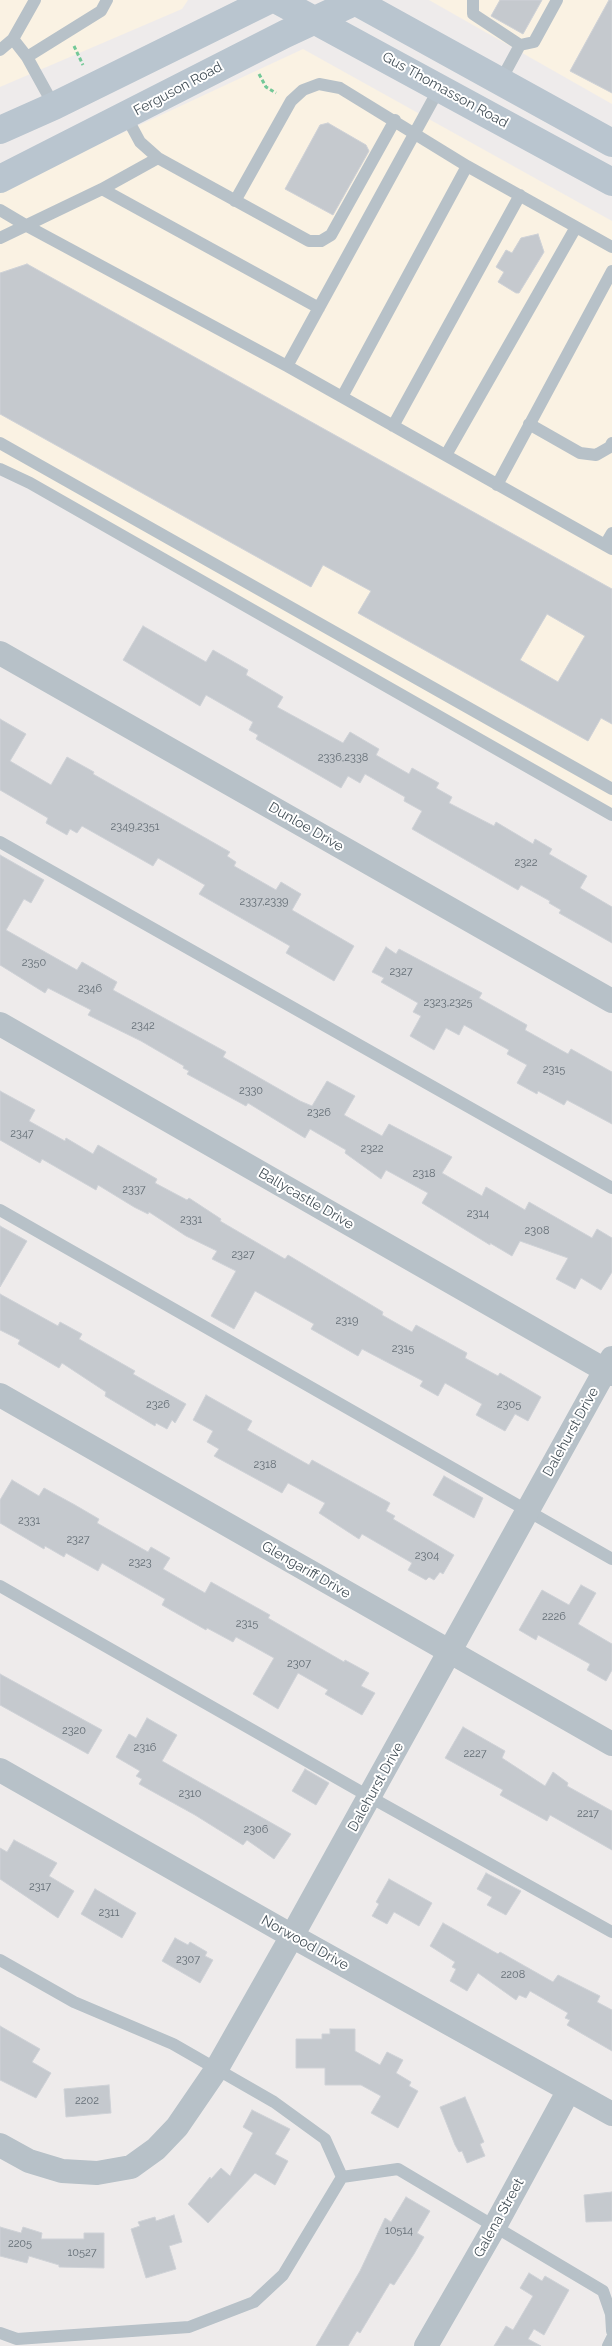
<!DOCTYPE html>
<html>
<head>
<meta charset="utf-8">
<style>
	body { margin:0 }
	canvas { display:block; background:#eeebeb }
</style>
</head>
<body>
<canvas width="612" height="2346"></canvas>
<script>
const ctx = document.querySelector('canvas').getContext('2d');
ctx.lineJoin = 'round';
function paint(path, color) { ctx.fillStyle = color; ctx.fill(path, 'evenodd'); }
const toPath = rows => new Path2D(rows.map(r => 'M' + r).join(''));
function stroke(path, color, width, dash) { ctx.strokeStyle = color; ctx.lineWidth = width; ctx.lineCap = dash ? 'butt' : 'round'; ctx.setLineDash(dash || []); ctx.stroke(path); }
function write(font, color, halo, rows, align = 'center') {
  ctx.font = font + ' Raleway,sans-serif'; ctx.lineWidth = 4; ctx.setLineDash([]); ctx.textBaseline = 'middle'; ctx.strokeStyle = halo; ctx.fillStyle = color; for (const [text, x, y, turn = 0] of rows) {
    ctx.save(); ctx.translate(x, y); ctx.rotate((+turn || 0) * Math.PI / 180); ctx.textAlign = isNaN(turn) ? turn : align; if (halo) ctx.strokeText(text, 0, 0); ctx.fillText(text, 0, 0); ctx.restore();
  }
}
paint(toPath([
	[0,0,188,0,182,9,0,87],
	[429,0,612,0,612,104],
	[303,49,612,221,612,816,0,464,0,190]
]), '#faf2e3');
const building = toPath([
	[500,0,542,0,523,34,491,16,500,0],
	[609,0,612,0,612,93,570,71,609,0],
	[328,123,366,145,369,151,333,215,285,189,320,125,328,123],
	[538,234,544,252,519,293,516,293,498,282,504,272,496,267,506,250,512,253,521,238,538,234],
	[27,264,612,589,612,724,601,718,588,741,358,613,371,591,323,565,311,587,0,414,0,273,27,264],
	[547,614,585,636,558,682,520,660,547,614],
	[143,626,206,662,213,650,248,670,246,675,283,697,277,707,343,743,350,732,379,749,376,755,409,774,412,768,439,783,436,788,452,797,449,803,494,826,496,822,533,844,535,839,552,849,549,854,587,876,580,888,612,907,612,943,559,913,561,910,549,903,550,901,521,885,518,890,412,829,422,811,404,801,405,797,365,774,360,783,348,776,341,788,256,739,258,735,249,730,253,722,206,695,200,706,123,660,143,626],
	[0,719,26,734,10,761,51,785,67,757,94,772,93,774,230,852,227,856,236,862,234,866,276,890,281,882,301,894,292,910,354,946,334,981,286,953,290,946,199,894,205,885,158,858,153,866,82,826,77,833,70,829,67,835,46,823,48,818,0,790,0,719],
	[0,855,44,880,31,903,24,899,6,930,77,970,82,962,117,982,113,990,226,1052,223,1057,300,1101,312,1106,327,1081,355,1096,344,1115,382,1136,389,1124,452,1157,442,1173,482,1196,486,1187,525,1210,529,1202,592,1238,597,1229,612,1238,612,1272,601,1290,581,1278,575,1289,556,1279,568,1258,520,1241,512,1256,490,1243,490,1245,422,1203,428,1193,386,1170,381,1179,345,1153,346,1150,310,1129,305,1138,248,1103,246,1106,187,1074,189,1071,183,1068,184,1066,141,1041,88,1015,91,1010,48,988,45,993,0,965,0,855],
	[386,947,396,954,399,949,482,993,479,998,527,1025,525,1030,568,1054,571,1049,612,1072,612,1124,567,1100,564,1105,538,1091,537,1094,517,1083,527,1065,507,1054,509,1050,464,1025,459,1035,446,1028,434,1050,410,1036,421,1016,413,1012,418,1003,381,982,384,978,372,972,386,947],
	[0,1091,35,1110,29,1121,65,1141,66,1138,93,1154,98,1145,157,1179,155,1183,187,1200,189,1198,221,1219,220,1221,285,1259,288,1255,383,1312,382,1315,412,1332,416,1325,467,1353,465,1358,498,1376,500,1373,541,1397,528,1421,515,1414,505,1431,476,1415,482,1404,445,1383,438,1396,420,1386,423,1381,362,1349,358,1356,311,1329,314,1324,255,1291,234,1329,211,1316,236,1271,212,1259,217,1251,186,1236,149,1212,148,1214,134,1207,98,1185,96,1190,42,1159,40,1163,0,1140,0,1091],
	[0,1226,27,1241,0,1287,0,1226],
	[0,1294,58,1326,60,1322,82,1334,79,1339,135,1371,133,1374,186,1404,175,1423,172,1420,167,1429,156,1423,155,1426,105,1396,106,1392,62,1363,59,1368,18,1344,20,1340,0,1330,0,1294],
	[206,1395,252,1421,247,1430,309,1465,312,1460,390,1503,386,1511,395,1516,393,1519,454,1555,443,1574,440,1572,434,1580,429,1577,426,1580,408,1570,412,1563,362,1534,359,1539,319,1513,325,1503,288,1483,282,1493,214,1456,219,1449,207,1442,213,1431,193,1420,206,1395],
	[444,1476,483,1498,474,1518,433,1495,444,1476],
	[12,1480,39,1496,44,1488,75,1505,99,1519,97,1523,148,1552,151,1547,170,1558,163,1569,205,1593,211,1582,270,1615,268,1618,344,1662,345,1660,369,1673,361,1686,375,1693,362,1715,325,1694,328,1690,298,1673,278,1709,253,1694,274,1658,236,1637,233,1642,207,1628,206,1630,162,1605,165,1599,102,1563,98,1571,66,1553,64,1557,45,1546,44,1549,0,1523,0,1500,12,1480],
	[581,1585,596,1593,578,1624,612,1644,612,1670,606,1681,587,1670,590,1664,538,1635,536,1640,519,1630,542,1590,569,1605,581,1585],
	[0,1674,102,1730,88,1754,0,1705,0,1674],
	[147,1718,177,1735,162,1761,291,1834,274,1859,247,1840,243,1845,195,1815,139,1784,142,1779,136,1776,140,1771,116,1757,129,1734,136,1738,147,1718],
	[463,1727,505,1751,502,1758,545,1786,553,1772,568,1783,567,1786,612,1811,612,1850,550,1815,547,1821,500,1795,503,1790,445,1758,463,1727],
	[305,1769,329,1783,316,1805,292,1791,305,1769],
	[14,1840,57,1863,49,1876,74,1891,58,1918,0,1879,0,1848,7,1852,14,1840],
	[486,1873,521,1891,506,1915,487,1905,492,1897,477,1889,486,1873],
	[389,1879,432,1903,419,1926,394,1912,387,1924,372,1916,379,1904,376,1902,389,1879],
	[95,1889,136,1913,122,1938,81,1914,95,1889],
	[443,1923,498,1954,500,1952,553,1982,558,1975,600,1996,597,2002,612,2010,612,2051,567,2025,570,2020,565,2018,568,2013,530,1991,526,1998,519,1995,516,2000,478,1973,467,1991,450,1981,456,1969,452,1967,455,1962,430,1946,443,1923],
	[175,1938,188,1945,190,1942,207,1952,205,1956,213,1960,200,1983,162,1961,175,1938],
	[0,2026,40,2049,32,2062,51,2073,36,2098,0,2080,0,2026],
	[330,2029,355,2029,355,2051,380,2065,387,2052,403,2060,396,2073,411,2082,409,2086,418,2091,398,2128,371,2113,381,2096,361,2085,325,2085,325,2068,296,2068,296,2039,322,2039,322,2034,330,2034,330,2029],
	[109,2085,111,2113,66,2117,64,2089,109,2085],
	[465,2097,484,2142,480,2144,485,2156,467,2163,462,2151,459,2152,455,2145,440,2107,465,2097],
	[252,2110,290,2129,275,2154,288,2161,275,2185,255,2173,208,2223,188,2204,210,2177,211,2179,221,2168,230,2176,253,2133,243,2127,252,2110],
	[612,2192,612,2221,586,2222,584,2195,612,2192],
	[406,2197,430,2211,417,2233,424,2237,414,2254,394,2285,390,2283,360,2333,357,2331,348,2346,316,2346,360,2271,385,2218,391,2222,406,2197],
	[174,2215,182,2242,169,2246,176,2269,146,2278,131,2229,140,2226,138,2222,155,2217,156,2221,174,2215],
	[0,2227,21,2233,23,2227,42,2233,41,2239,84,2239,84,2233,104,2233,104,2268,59,2267,59,2265,29,2256,27,2263,0,2256,0,2227],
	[529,2273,542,2281,545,2276,569,2290,544,2335,534,2329,528,2339,541,2346,494,2346,506,2326,513,2330,533,2296,520,2288,529,2273]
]);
paint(building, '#c5c9ce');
stroke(building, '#cfd2d7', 1);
stroke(toPath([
	[74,46,83,65],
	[259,74,266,87,276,93]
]), '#73c897', 3, [4, 2.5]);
stroke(toPath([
	[35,0,13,39,27,57,54,106],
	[473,0,473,14,520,45,500,82],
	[520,45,534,42,557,0],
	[0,50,13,39],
	[27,57,101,11,107,0],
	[126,116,140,142,158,158,102,189,319,308],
	[158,158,309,241,321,241,331,235,395,120],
	[235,201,291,101,303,90,319,84,340,88,467,166,612,247],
	[0,210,27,226,287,366,612,549],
	[0,238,102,189],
	[287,366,440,87],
	[342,397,467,166],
	[529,424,580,453,596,455,610,447,612,443],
	[393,426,520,195],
	[0,443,612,789],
	[446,455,576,227],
	[0,469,30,483,612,815],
	[497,485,612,271],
	[605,545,612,533],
	[0,842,612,1188],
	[0,1210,612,1559],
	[0,1586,370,1797,612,1932],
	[0,1960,74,2002,173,2044,274,2102,325,2139,342,2177,398,2169,603,2291,611,2314,612,2331],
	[0,2333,17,2339,189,2327,254,2302,283,2275,342,2177],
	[608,2346,612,2338]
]), '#b7c1c8', 12);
stroke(toPath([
	[0,653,612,1001],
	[0,1024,612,1374],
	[0,1395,612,1744],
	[0,1770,292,1936,612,2114],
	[0,2145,29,2161,62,2171,97,2173,131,2167,156,2149,177,2127,216,2070,292,1936,612,1358],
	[426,2346,495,2226,569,2090]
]), '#b7c1c8', 24);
stroke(toPath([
	[277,0,612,182],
	[353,0,612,143],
	[0,130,54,106,269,0],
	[0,179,285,34,358,0]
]), '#b9c5cf', 28);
write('11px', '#646e76', null, [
	["2336,2338",343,758],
	["2349,2351",135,827],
	["2322",526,863],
	["2337,2339",264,902],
	["2350",34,963],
	["2327",401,972],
	["2346",90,989],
	["2323,2325",448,1003],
	["2342",143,1026],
	["2315",554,1070],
	["2330",251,1091],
	["2326",319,1113],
	["2347",22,1134],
	["2322",372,1149],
	["2318",424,1174],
	["2337",134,1190],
	["2314",478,1214],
	["2331",191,1220],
	["2308",537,1231],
	["2327",243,1255],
	["2319",347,1321],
	["2315",403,1349],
	["2326",158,1405],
	["2305",509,1405],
	["2318",265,1465],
	["2331",29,1521],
	["2327",78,1540],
	["2304",427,1556],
	["2323",140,1563],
	["2226",554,1617],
	["2315",247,1624],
	["2307",299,1664],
	["2320",74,1731],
	["2316",145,1748],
	["2227",475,1754],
	["2310",190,1794],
	["2217",588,1814],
	["2306",256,1830],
	["2317",40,1887],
	["2311",109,1913],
	["2307",188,1960],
	["2208",513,1975],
	["2202",87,2101],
	["10514",399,2231],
	["2205",20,2244],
	["10527",82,2253]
]);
write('14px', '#445058', '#fff', [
	["Ferguson Road",178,89,-28],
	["Gus Thomasson Road",445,90,29],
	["Dunloe Drive",306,827,30],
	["Ballycastle Drive",306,1199,30],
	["Dalehurst Drive",571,1432,-61],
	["Glengariff Drive",306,1570,30],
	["Dalehurst Drive",376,1787,-61],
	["Norwood Drive",305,1943,29],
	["Galena Street",499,2218,-61]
]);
</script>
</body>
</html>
